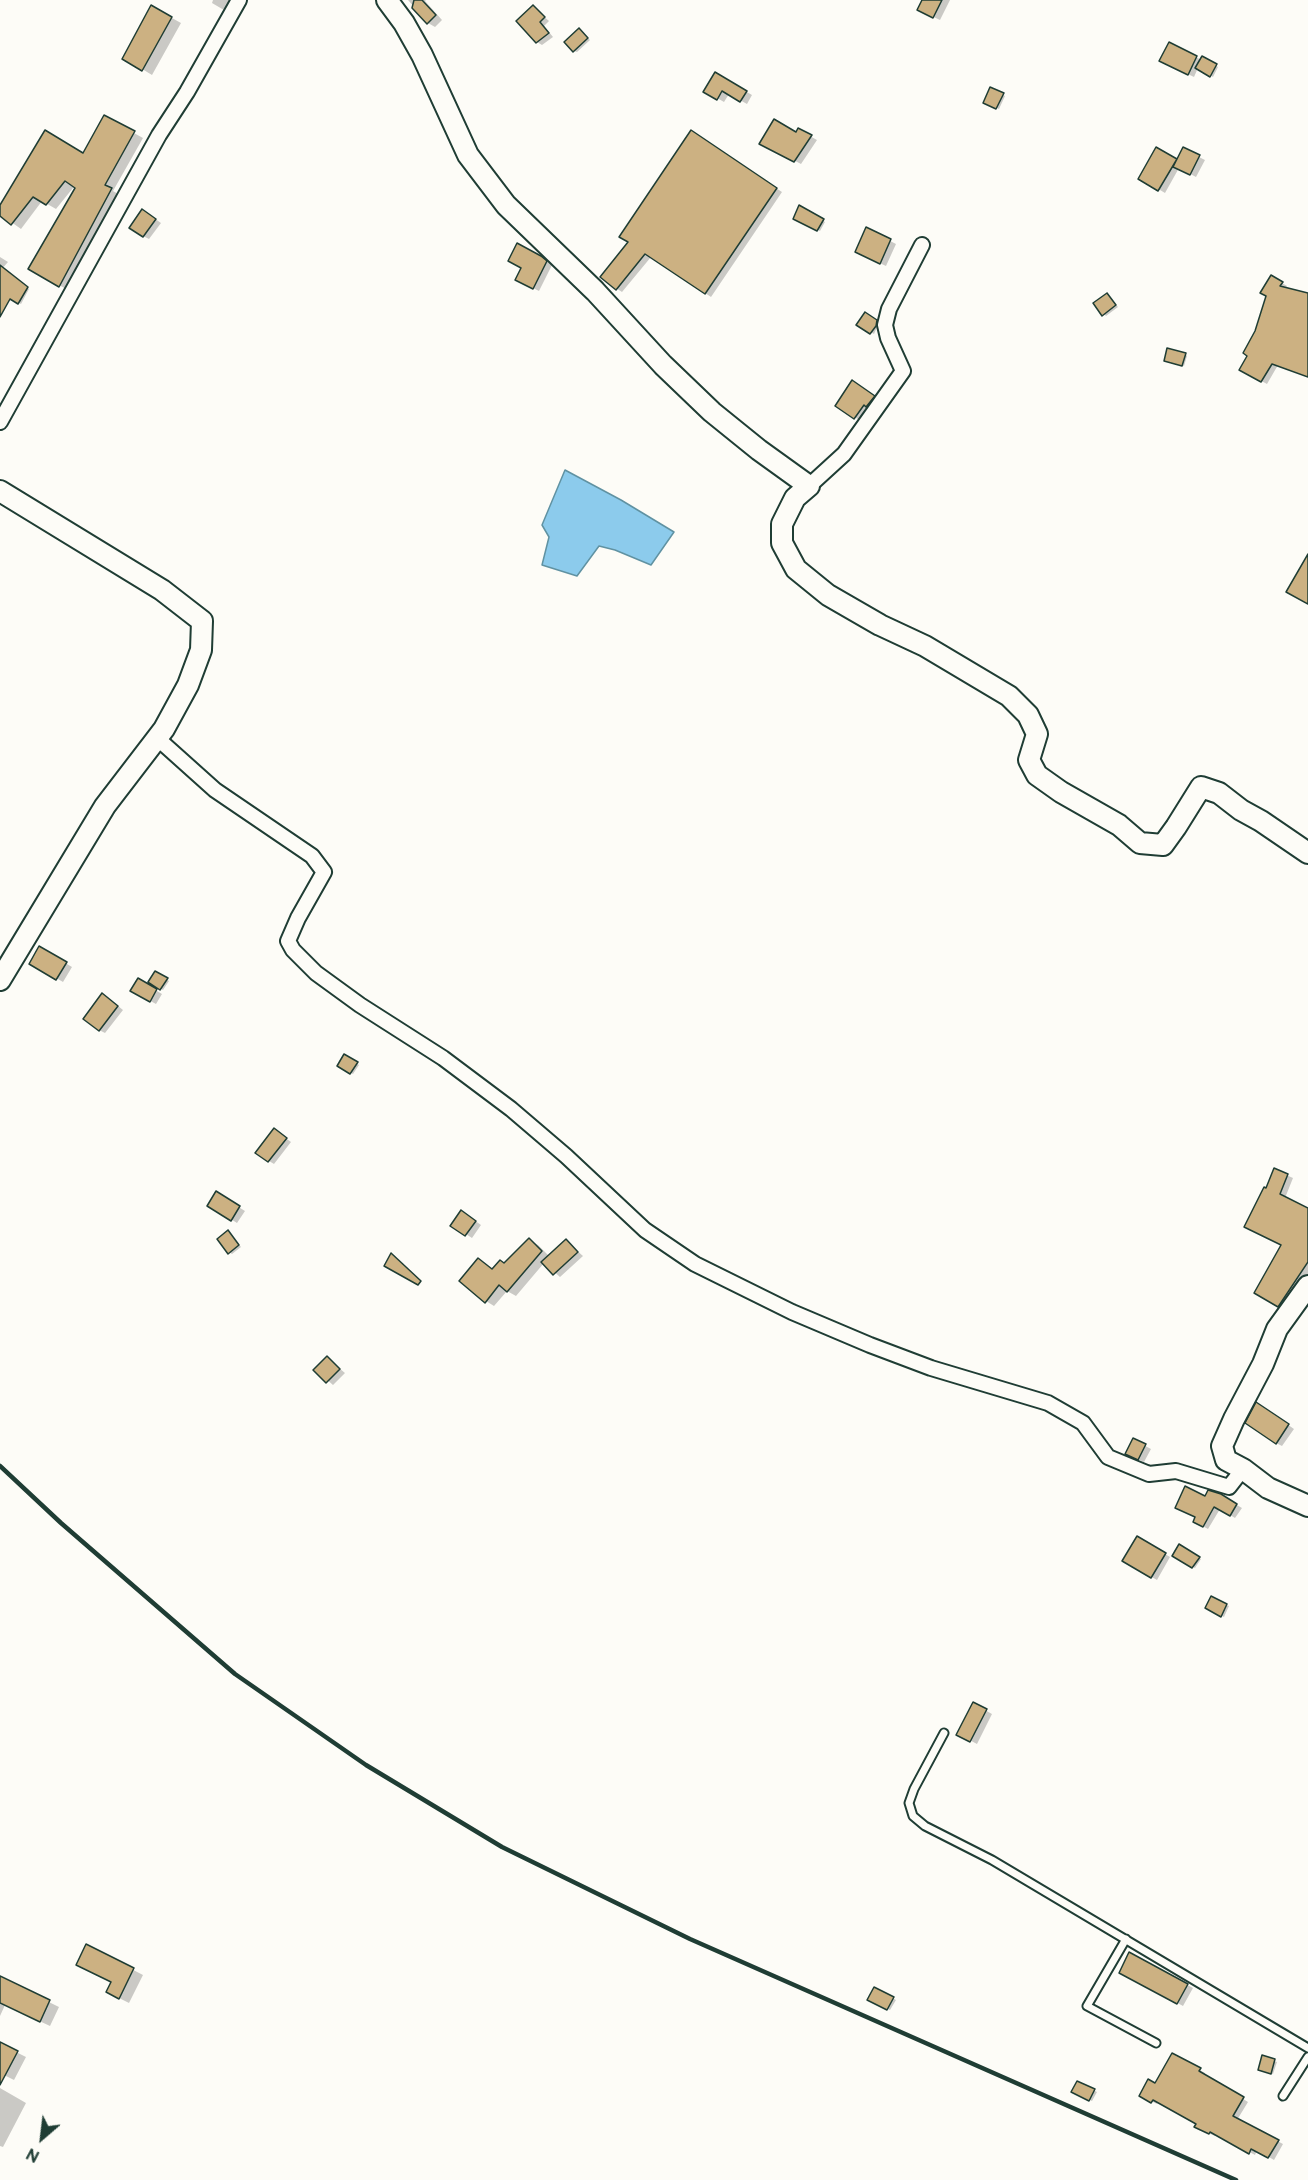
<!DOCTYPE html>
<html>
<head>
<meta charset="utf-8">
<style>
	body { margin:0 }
	#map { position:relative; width:1308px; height:2180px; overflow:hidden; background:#fdfcf7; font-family:"Balsamiq Sans",sans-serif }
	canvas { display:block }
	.north { position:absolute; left:12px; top:2108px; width:60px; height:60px; -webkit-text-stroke:4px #fdfcf7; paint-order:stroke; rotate:208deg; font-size:16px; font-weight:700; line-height:24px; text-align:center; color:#1f3d34 }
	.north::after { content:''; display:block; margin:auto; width:21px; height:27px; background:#1f3d34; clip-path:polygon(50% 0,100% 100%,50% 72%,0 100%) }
</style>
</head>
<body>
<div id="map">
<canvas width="1308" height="2180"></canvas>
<div class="north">N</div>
</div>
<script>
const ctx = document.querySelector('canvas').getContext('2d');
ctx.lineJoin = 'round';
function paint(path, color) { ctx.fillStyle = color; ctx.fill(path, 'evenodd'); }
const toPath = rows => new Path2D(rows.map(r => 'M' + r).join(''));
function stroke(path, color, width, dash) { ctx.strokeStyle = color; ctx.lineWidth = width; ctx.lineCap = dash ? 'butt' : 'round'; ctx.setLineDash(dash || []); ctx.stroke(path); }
const water = toPath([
	[565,470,621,500,674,532,651,565,615,550,599,546,577,576,542,565,549,537,542,525,565,470]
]);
paint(water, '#8ccbec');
stroke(water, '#6092a2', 1.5);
paint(toPath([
	[213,0,236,0,229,13,212,3],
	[408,0,426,0,425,1,442,20,435,27,428,23],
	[924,0,950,0,940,20,925,13],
	[152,7,181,23,152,75,124,58],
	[533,7,549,21,544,26,553,37,542,45,537,42],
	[579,30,590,40,577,52,574,51],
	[1196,57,1201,60,1202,58,1218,67,1213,77,1198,68,1194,77,1167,64],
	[716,74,752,95,747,104,729,94,724,102,705,91],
	[991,89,1005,96,999,109,984,102],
	[105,117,143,138,113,191,120,195,68,290,30,269,79,184,77,183,56,209,42,201,21,229,0,214,0,204,10,191,84,155],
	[799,130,817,140,801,164,761,143,796,134],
	[697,136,782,192,711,297,651,257,622,292,616,288,630,242],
	[1157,149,1178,161,1199,157,1205,160,1196,177,1179,168,1165,193,1140,178],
	[800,207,825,222,820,231,795,218],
	[148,214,161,223,149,239,143,236],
	[867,229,896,244,886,266,862,255],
	[0,257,8,262,0,271],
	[541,257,552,265,539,291,523,283,523,268],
	[1272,277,1287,286,1285,289,1308,297,1308,377,1278,365,1267,384,1241,370,1249,355],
	[16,280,29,289,21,304,7,296],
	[1107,294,1118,307,1106,316,1095,304],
	[865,314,879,323,874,334,858,325],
	[1185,354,1187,356,1184,366,1168,362],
	[859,386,879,400,861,421,837,406],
	[40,948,72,967,63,982,31,963],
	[156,973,169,981,163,990,150,982],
	[138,980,162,994,156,1004,132,991],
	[112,1001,123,1010,105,1033,99,1030],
	[345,1056,359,1065,353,1074,339,1066],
	[280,1134,291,1142,274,1164,269,1161],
	[1275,1170,1293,1178,1285,1198,1308,1209,1308,1275,1284,1309,1256,1292,1282,1245,1266,1190],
	[216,1193,245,1211,237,1223,209,1205],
	[467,1215,481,1225,472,1238,452,1225],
	[228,1232,241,1247,232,1254,229,1252],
	[529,1240,538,1245,549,1256,566,1241,583,1256,560,1277,544,1263,516,1296,507,1291,494,1306,486,1301,478,1260,493,1270,505,1265],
	[327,1358,345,1373,333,1385,316,1370],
	[1263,1407,1294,1429,1282,1446,1276,1443],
	[1134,1440,1151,1449,1144,1462,1133,1457],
	[1220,1495,1242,1508,1235,1518,1220,1509,1208,1529,1195,1522,1206,1498],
	[1138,1538,1170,1557,1157,1580,1124,1561],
	[1179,1546,1201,1559,1195,1568,1174,1555],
	[1211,1598,1229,1606,1224,1617,1206,1608],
	[974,1704,992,1714,977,1744,958,1734],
	[87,1946,143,1975,129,2003,117,1997,113,1982],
	[1130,1954,1193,1988,1183,2006,1121,1972],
	[0,1978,59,2007,50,2026,5,2005,0,2016],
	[875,1989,896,2000,890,2010,869,2000],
	[0,2044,26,2057,14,2080,0,2073],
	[1173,2055,1205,2073,1204,2075,1248,2102,1237,2120,1283,2144,1274,2160,1257,2150,1255,2155,1216,2134,1215,2136,1201,2130,1198,2124,1158,2102,1157,2104,1141,2096,1156,2085],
	[1274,2061,1277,2062,1273,2074,1262,2071],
	[1078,2083,1097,2092,1092,2101,1073,2092],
	[0,2088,26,2103,3,2147,0,2146]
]), '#0003');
const building = toPath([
	[414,0,422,0,436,15,427,24,412,8,414,0],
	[922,0,942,0,933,18,917,10,922,0],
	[151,5,172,17,142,71,122,59,151,5],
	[533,5,545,17,540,22,549,33,536,43,516,21,533,5],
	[579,28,588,38,573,52,564,42,579,28],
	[1169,42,1197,56,1188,75,1159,61,1169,42],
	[1202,56,1217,64,1210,77,1195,68,1202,56],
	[715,72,747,91,740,102,722,91,717,100,703,92,715,72],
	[990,87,1004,93,996,109,983,103,990,87],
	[104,115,135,131,105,185,112,188,59,287,28,269,75,188,65,181,46,205,33,197,11,225,0,216,0,205,45,130,83,153,104,115],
	[774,119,796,132,798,128,812,135,794,162,759,144,774,119],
	[691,130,777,188,705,294,645,254,616,290,600,277,628,242,619,237,691,130],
	[1156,147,1177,159,1158,191,1138,179,1156,147],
	[1183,147,1200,155,1190,175,1173,167,1183,147],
	[799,205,824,219,817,231,793,219,799,205],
	[142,209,156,219,143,237,129,228,142,209],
	[866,227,891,239,880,264,855,252,866,227],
	[517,243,541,256,547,261,533,289,515,280,521,268,508,261,517,243],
	[0,265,28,287,18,304,10,299,0,317,0,265],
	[1271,275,1283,282,1280,286,1308,293,1308,377,1272,364,1261,382,1239,370,1247,356,1243,353,1255,331,1266,296,1260,293,1271,275],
	[1107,293,1116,305,1102,316,1093,303,1107,293],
	[865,312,877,320,876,326,870,334,856,325,865,312],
	[1167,348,1186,353,1182,366,1164,361,1167,348],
	[852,380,875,396,866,407,864,405,854,419,835,406,852,380],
	[1308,554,1308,604,1286,592,1308,554],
	[39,946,67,962,56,980,29,964,39,946],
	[155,971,168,978,160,990,148,982,155,971],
	[138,978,157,989,150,1002,130,991,138,978],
	[102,993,118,1006,99,1031,83,1019,102,993],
	[344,1054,358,1062,350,1074,337,1066,344,1054],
	[274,1128,287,1138,268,1162,255,1153,274,1128],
	[1274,1168,1288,1174,1280,1194,1308,1208,1308,1262,1278,1307,1254,1293,1281,1245,1244,1227,1264,1187,1266,1188,1274,1168],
	[216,1191,240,1206,231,1221,207,1206,216,1191],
	[461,1210,476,1221,465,1236,450,1226,461,1210],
	[228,1230,239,1245,228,1254,217,1239,228,1230],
	[529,1238,542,1251,507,1292,499,1285,485,1303,459,1281,478,1258,492,1269,500,1260,504,1263,529,1238],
	[566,1239,578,1252,553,1275,541,1262,566,1239],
	[391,1253,421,1281,418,1285,384,1266,391,1253],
	[327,1356,340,1369,326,1383,313,1370,327,1356],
	[1256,1402,1289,1424,1276,1444,1245,1423,1256,1402],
	[1133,1438,1146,1444,1138,1460,1125,1454,1133,1438],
	[1185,1486,1205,1496,1208,1490,1221,1494,1237,1504,1230,1516,1214,1507,1203,1527,1193,1522,1195,1517,1175,1508,1185,1486],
	[1137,1536,1166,1553,1151,1578,1122,1561,1137,1536],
	[1179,1544,1200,1557,1192,1568,1172,1556,1179,1544],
	[1211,1596,1227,1604,1221,1617,1205,1608,1211,1596],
	[973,1702,987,1709,970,1742,956,1735,973,1702],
	[86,1944,134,1968,119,1999,106,1992,111,1982,76,1965,86,1944],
	[1129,1952,1188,1984,1177,2004,1119,1973,1129,1952],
	[0,1976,50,2000,40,2022,0,2003,0,1976],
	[874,1987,894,1997,887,2010,867,2000,874,1987],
	[0,2042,18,2051,0,2085,0,2042],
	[1172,2053,1201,2068,1199,2071,1244,2097,1233,2116,1279,2140,1268,2158,1251,2149,1249,2154,1210,2132,1209,2134,1194,2127,1196,2124,1153,2100,1151,2103,1139,2096,1148,2079,1155,2083,1172,2053],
	[1262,2055,1275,2059,1271,2074,1258,2070,1262,2055],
	[1077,2081,1095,2089,1089,2101,1071,2092,1077,2081]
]);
paint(building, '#ccb182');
stroke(building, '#1f3d34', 1.5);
const lane = toPath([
	[944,1733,914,1789,909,1803,913,1816,925,1826,992,1860,1308,2048],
	[1126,1939,1087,2006,1156,2043],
	[1283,2096,1308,2057]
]);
const street = toPath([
	[0,422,159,135,187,92,239,0],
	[809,486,844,454,903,371,888,338,885,325,889,309,922,245],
	[157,738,215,790,312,856,324,872,298,918,288,941,293,950,316,973,360,1005,443,1058,511,1109,566,1156,645,1230,695,1264,792,1312,870,1345,931,1368,1048,1403,1083,1423,1108,1457,1149,1474,1176,1471,1229,1487,1243,1469]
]);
const secondary = toPath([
	[387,0,404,23,422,55,468,155,506,205,595,291,663,365,712,412,759,450,809,486,795,498,782,524,782,543,796,569,828,595,880,625,925,646,1009,696,1028,715,1037,734,1029,760,1037,775,1061,792,1119,825,1140,843,1163,845,1176,827,1201,787,1219,793,1241,810,1261,821,1308,853],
	[0,491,162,590,202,621,201,650,188,685,164,729,105,806,0,980],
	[1308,1286,1277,1329,1263,1364,1234,1419,1222,1446,1226,1460,1243,1469,1268,1488,1308,1506]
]);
stroke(lane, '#1f3d34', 11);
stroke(street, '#1f3d34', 18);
stroke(secondary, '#1f3d34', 24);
stroke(lane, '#fdfcf7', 7);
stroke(street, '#fdfcf7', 14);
stroke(secondary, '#fdfcf7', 20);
stroke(toPath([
	[0,1466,61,1523,235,1674,366,1765,502,1847,690,1939,1236,2180]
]), '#1f3d34', 4.5);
</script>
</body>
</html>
